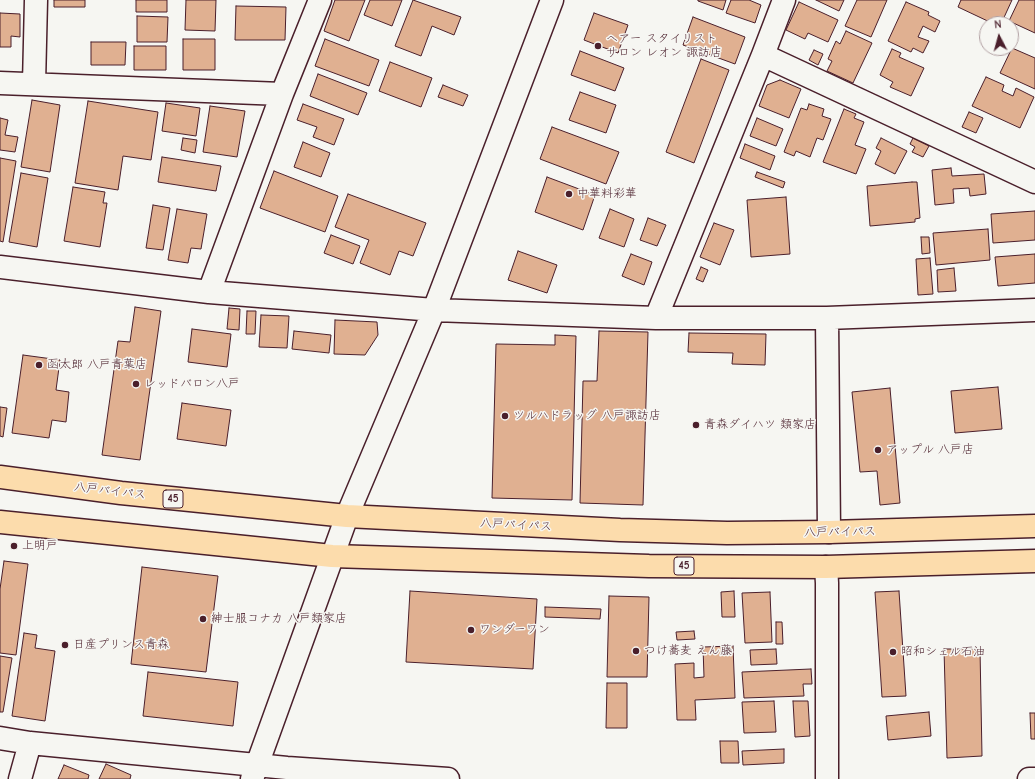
<!DOCTYPE html>
<html>
<head>
<meta charset="utf-8">
<style>
	body { margin:0 }
	#map { position:relative; width:1035px; height:779px; overflow:hidden; background:#f6f6f2; font-family:"Comic Neue",sans-serif }
	canvas { display:block }
	.north { position:absolute; left:979px; top:16px; width:40px; height:40px; box-sizing:border-box; background:#f6f6f2; border:1px solid #b1a0a2; border-radius:50%; rotate:354deg; font-size:11px; font-weight:700; line-height:16px; text-align:center; color:#4a1f2b }
	.north::after { content:''; display:block; margin:auto; width:14px; height:18px; background:#4a1f2b; clip-path:polygon(50% 0,100% 100%,50% 72%,0 100%) }
</style>
</head>
<body>
<div id="map">
<canvas width="1035" height="779"></canvas>
<div class="north">N</div>
</div>
<script>
const ctx = document.querySelector('canvas').getContext('2d');
ctx.lineJoin = 'round';
function paint(path, color) { ctx.fillStyle = color; ctx.fill(path, 'evenodd'); }
const toPath = rows => new Path2D(rows.map(r => 'M' + r).join(''));
function stroke(path, color, width, dash) { ctx.strokeStyle = color; ctx.lineWidth = width; ctx.lineCap = dash ? 'butt' : 'round'; ctx.setLineDash(dash || []); ctx.stroke(path); }
function write(font, color, halo, rows, align = 'center') {
  ctx.font = font + ' "Comic Neue","Klee One",sans-serif'; ctx.lineWidth = 3; ctx.setLineDash([]); ctx.textBaseline = 'middle'; ctx.strokeStyle = halo; ctx.fillStyle = color; for (const [text, x, y, turn = 0] of rows) {
    ctx.save(); ctx.translate(x, y); ctx.rotate((+turn || 0) * Math.PI / 180); ctx.textAlign = isNaN(turn) ? turn : align; if (halo) ctx.strokeText(text, 0, 0); ctx.fillText(text, 0, 0); ctx.restore();
  }
}
const building = toPath([
	[54,0,85,0,85,7,54,7,54,0],
	[136,0,167,0,167,12,136,12,136,0],
	[186,0,216,0,215,31,185,30,186,0],
	[335,0,365,0,349,41,324,31,335,0],
	[370,0,402,0,392,26,364,15,370,0],
	[413,0,461,17,454,35,432,26,421,56,395,46,413,0],
	[698,0,726,0,723,10,698,1,698,0],
	[731,0,749,0,761,5,755,23,726,13,731,0],
	[816,0,844,0,839,11,816,0],
	[857,0,887,0,871,37,845,26,857,0],
	[961,0,1012,0,1001,24,994,24,958,7,961,0],
	[1019,0,1035,0,1035,33,1009,21,1019,0],
	[799,2,838,20,828,42,808,33,805,39,786,30,799,2],
	[906,2,929,12,928,15,940,21,935,32,923,26,918,37,929,41,923,53,913,48,911,52,888,41,906,2],
	[236,6,286,7,285,40,235,40,236,6],
	[0,13,20,14,20,37,11,36,11,47,0,47,0,13],
	[594,13,628,25,618,53,584,40,594,13],
	[137,16,168,17,167,42,137,42,137,16],
	[693,17,745,37,735,64,683,45,693,17],
	[846,31,872,43,853,83,827,71,832,61,828,59,836,41,840,44,846,31],
	[183,39,215,39,215,70,183,70,183,39],
	[325,39,379,60,369,86,315,66,325,39],
	[91,42,126,42,125,65,91,65,91,42],
	[134,46,166,46,166,70,134,70,134,46],
	[1012,48,1035,58,1035,89,1000,73,1012,48],
	[892,49,901,53,899,57,924,68,911,96,890,87,893,82,880,75,892,49],
	[814,50,823,54,818,65,809,60,814,50],
	[580,51,624,68,615,91,571,75,580,51],
	[701,59,729,70,694,163,666,152,701,59],
	[390,62,432,78,421,107,379,91,390,62],
	[318,74,367,93,358,115,310,96,318,74],
	[986,77,1004,85,1002,91,1013,96,1016,88,1034,97,1020,128,972,106,986,77],
	[780,80,801,89,789,118,759,106,767,85,780,80],
	[443,85,468,95,463,106,438,97,443,85],
	[580,92,616,105,606,133,569,120,580,92],
	[32,100,60,105,50,172,21,167,32,100],
	[88,101,158,112,151,160,123,156,118,190,75,183,88,101],
	[166,103,200,108,196,136,162,131,166,103],
	[303,104,344,119,334,145,313,137,317,127,297,120,303,104],
	[809,104,824,109,822,116,831,119,823,140,817,138,810,157,796,151,794,156,784,152,801,108,807,110,809,104],
	[210,106,245,111,237,157,203,152,210,106],
	[844,109,856,114,854,118,864,122,855,145,866,149,856,174,823,162,844,109],
	[969,112,983,118,976,133,962,127,969,112],
	[0,118,8,120,5,135,18,137,15,152,0,150,0,118],
	[757,118,783,129,776,146,750,136,757,118],
	[552,127,619,152,606,184,540,159,552,127],
	[183,138,197,140,195,153,181,150,183,138],
	[881,138,907,151,895,174,875,164,881,151,876,148,881,138],
	[913,138,929,146,923,157,912,152,915,147,910,144,913,138],
	[303,142,330,153,321,177,294,167,303,142],
	[745,144,775,156,770,170,740,158,745,144],
	[162,157,221,166,216,191,158,182,162,157],
	[0,158,16,161,3,242,0,241,0,158],
	[951,168,952,176,984,174,986,194,970,196,969,188,953,189,954,203,935,205,932,170,951,168],
	[274,171,338,196,325,232,260,208,274,171],
	[757,172,785,182,783,188,755,177,757,172],
	[21,173,48,178,37,247,9,242,21,173],
	[547,177,595,195,583,230,535,212,547,177],
	[912,182,917,182,920,218,915,219,915,222,870,226,867,186,912,182],
	[73,187,105,192,103,203,107,203,100,247,64,241,73,187],
	[348,194,426,223,413,256,399,251,390,275,360,263,369,240,335,227,348,194],
	[786,197,790,254,751,257,747,200,786,197],
	[153,205,170,208,163,250,146,248,153,205],
	[177,209,207,214,201,249,191,248,188,263,168,260,177,209],
	[610,209,634,219,624,247,599,238,610,209],
	[1035,211,1035,240,993,243,991,214,1035,211],
	[648,218,666,225,657,246,640,240,648,218],
	[714,223,734,230,720,265,700,257,714,223],
	[988,229,990,260,936,265,933,233,988,229],
	[331,235,360,246,353,264,324,253,331,235],
	[921,237,929,237,930,253,922,254,921,237],
	[518,251,557,265,547,293,508,280,518,251],
	[631,254,652,262,644,285,622,276,631,254],
	[1035,254,1035,283,998,286,995,257,1035,254],
	[930,258,933,294,918,295,916,259,930,258],
	[701,267,708,270,703,282,696,279,701,267],
	[954,268,956,291,938,292,937,270,954,268],
	[135,307,161,311,140,460,102,455,118,341,130,342,135,307],
	[229,308,240,309,239,330,227,329,229,308],
	[247,311,256,311,255,334,246,334,247,311],
	[261,315,289,316,287,348,259,347,261,315],
	[335,320,377,322,378,335,365,355,334,354,335,320],
	[192,329,231,334,227,367,188,362,192,329],
	[294,331,331,335,329,353,292,349,294,331],
	[599,331,648,332,643,505,580,503,583,381,597,381,599,331],
	[689,333,766,334,765,365,732,364,733,353,688,352,689,333],
	[555,335,576,336,572,500,492,498,496,344,555,345,555,335],
	[23,355,60,360,56,390,69,392,66,422,52,420,49,438,12,433,23,355],
	[998,387,1002,429,955,433,951,391,998,387],
	[890,388,900,503,880,505,877,471,860,472,852,392,890,388],
	[182,403,231,410,226,446,177,439,182,403],
	[0,407,7,408,3,437,0,436,0,407],
	[4,561,28,564,16,655,0,653,0,589,4,561],
	[142,567,218,576,206,672,131,664,142,567],
	[410,591,537,599,533,669,406,662,410,591],
	[734,591,735,617,722,617,721,592,734,591],
	[899,591,906,696,882,697,875,592,899,591],
	[770,592,772,642,745,643,742,593,770,592],
	[609,596,649,597,647,677,607,677,609,596],
	[545,607,601,609,600,619,545,617,545,607],
	[776,622,782,622,783,644,776,644,776,622],
	[694,631,695,639,677,640,676,632,694,631],
	[24,633,37,635,35,648,55,651,45,721,12,716,24,633],
	[733,646,735,698,695,700,696,720,677,720,675,664,694,663,694,678,704,677,703,647,733,646],
	[776,649,777,664,751,665,750,650,776,649],
	[944,649,980,649,982,756,947,758,944,649],
	[0,656,12,658,3,712,0,712,0,656],
	[811,669,812,684,803,684,804,696,744,698,742,672,811,669],
	[148,672,238,682,233,726,143,716,148,672],
	[607,683,627,683,627,728,606,728,607,683],
	[774,701,776,732,744,733,742,702,774,701],
	[793,701,808,701,810,736,795,737,793,701],
	[929,712,931,736,888,740,886,716,929,712],
	[1030,713,1035,713,1035,739,1031,739,1030,713],
	[720,741,738,741,739,763,721,763,720,741],
	[784,749,784,763,743,765,742,751,784,749],
	[106,764,131,775,130,779,99,779,106,764],
	[64,765,89,775,88,779,58,779,64,765]
]);
paint(building, '#e0b091');
stroke(building, '#4a1f2b', 1);
const minor = toPath([
	[763,55,1035,182],
	[0,83,282,94],
	[34,84,36,0],
	[0,267,209,292,434,310,656,318,827,318,1035,310],
	[209,292,282,94,320,0],
	[656,318,763,55,784,0],
	[827,318,829,532],
	[826,567,827,583,827,779],
	[0,738,30,743,287,768,448,779],
	[20,779,30,743],
	[252,779,347,516,434,310,552,0],
	[1029,779,1035,779]
]);
const highway = toPath([
	[0,477,121,493,347,516,620,530,727,533,829,532,1035,526],
	[0,522,332,556,649,566,826,567,1035,561]
]);
stroke(minor, '#4a1f2b', 25);
stroke(highway, '#4a1f2b', 25);
stroke(minor, '#f6f6f2', 22);
stroke(highway, '#fcdcac', 22);
for (const [x, y, r, color] of [
	[598,46,4,"#4a1f2b"],
	[569,194,4,"#4a1f2b"],
	[39,365,4,"#4a1f2b"],
	[136,384,4,"#4a1f2b"],
	[505,416,4,"#4a1f2b"],
	[696,425,4,"#4a1f2b"],
	[878,450,4,"#4a1f2b"],
	[14,546,4,"#4a1f2b"],
	[203,619,4,"#4a1f2b"],
	[471,630,4,"#4a1f2b"],
	[65,645,4,"#4a1f2b"],
	[636,651,4,"#4a1f2b"],
	[893,652,4,"#4a1f2b"]
]) { const dot = new Path2D(); dot.arc(x, y, r, 0, 2 * Math.PI); ctx.fillStyle = color; ctx.fill(dot); stroke(dot, '#f6f6f2', 1.5); }
for (const [x, y, w] of [
	[173,499,20],
	[684,566,20]
]) { const box = new Path2D(); box.roundRect(x - w / 2, y - 9, w, 18, 3); ctx.fillStyle = '#f6f6f2'; ctx.fill(box); stroke(box, '#4a1f2b', 1); }
write('bold 11px', '#4a1f2b', null, [
	["45",173,499],
	["45",684,566]
]);
write('12px', '#4a1f2b', '#f6f6f2', [
	["ヘアー スタイリスト",606,39],
	["サロン レオン 諏訪店",606,53],
	["中華料彩華",577,194],
	["函太郎 八戸青葉店",47,365],
	["レッドバロン八戸",144,384],
	["ツルハドラッグ 八戸諏訪店",513,416],
	["青森ダイハツ 類家店",704,425],
	["アップル 八戸店",886,450],
	["上明戸",22,546],
	["紳士服コナカ 八戸類家店",211,619],
	["ワンダーワン",479,630],
	["日産プリンス青森",73,645],
	["つけ蕎麦 えん藤",644,651],
	["昭和シェル石油",901,652]
], 'left');
write('12px', '#4a1f2b', '#f6f6f2', [
	["八戸バイパス",110,491,7],
	["八戸バイパス",516,525,3],
	["八戸バイパス",840,532,-1]
]);
</script>
</body>
</html>
